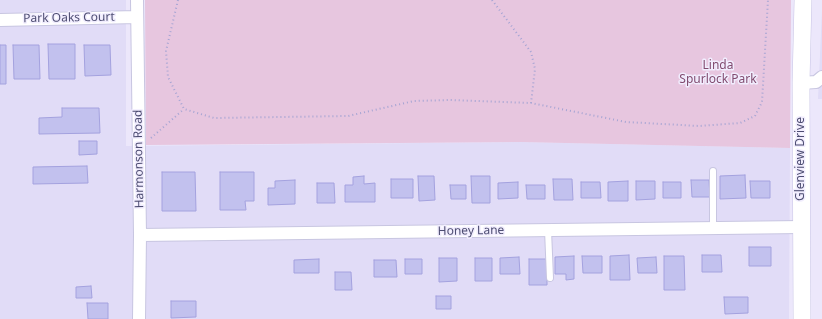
<!DOCTYPE html>
<html>
<head>
<meta charset="utf-8">
<style>
	body { margin:0 }
	canvas { display:block; background:#ece7fb }
</style>
</head>
<body>
<canvas width="822" height="319"></canvas>
<script>
const ctx = document.querySelector('canvas').getContext('2d');
ctx.lineJoin = 'round';
function paint(path, color) { ctx.fillStyle = color; ctx.fill(path, 'evenodd'); }
const toPath = rows => new Path2D(rows.map(r => 'M' + r).join(''));
function stroke(path, color, width, dash) { ctx.strokeStyle = color; ctx.lineWidth = width; ctx.lineCap = dash ? 'butt' : 'round'; ctx.setLineDash(dash || []); ctx.stroke(path); }
function write(font, color, halo, rows, align = 'center') {
  ctx.font = font + ' "Noto Sans",sans-serif'; ctx.lineWidth = 3; ctx.setLineDash([]); ctx.textBaseline = 'middle'; ctx.strokeStyle = halo; ctx.fillStyle = color; for (const [text, x, y, turn = 0] of rows) {
    ctx.save(); ctx.translate(x, y); ctx.rotate((+turn || 0) * Math.PI / 180); ctx.textAlign = isNaN(turn) ? turn : align; if (halo) ctx.strokeText(text, 0, 0); ctx.fillText(text, 0, 0); ctx.restore();
  }
}
paint(toPath([
	[0,0,126,0,126,146,521,142,790,148,789,319,0,319],
	[822,10,822,99,818,99]
]), '#e1dcf7');
paint(toPath([
	[145,0,791,0,790,148,521,142,146,145]
]), '#e7c6df');
const building = toPath([
	[48,44,75,44,75,79,49,79,48,44],
	[0,45,6,45,6,84,0,84,0,45],
	[13,45,39,45,40,79,14,79,13,45],
	[84,45,110,45,111,75,85,76,84,45],
	[62,108,99,108,100,133,39,134,39,118,62,117,62,108],
	[79,141,97,141,97,154,79,155,79,141],
	[87,166,88,183,33,184,33,167,87,166],
	[162,172,195,172,196,211,162,211,162,172],
	[220,172,254,172,254,201,245,201,246,210,220,210,220,172],
	[745,175,746,198,720,199,720,176,745,175],
	[364,176,364,184,375,183,375,202,345,202,345,185,353,185,353,177,364,176],
	[418,176,434,176,435,200,419,201,418,176],
	[471,176,490,176,490,203,472,203,471,176],
	[391,179,413,179,413,198,391,198,391,179],
	[553,179,572,179,573,200,554,200,553,179],
	[295,180,295,204,268,205,268,188,275,188,275,181,295,180],
	[691,180,709,180,710,197,692,197,691,180],
	[628,181,628,201,608,201,608,182,628,181],
	[636,181,655,181,655,199,636,200,636,181],
	[750,181,770,181,770,198,751,198,750,181],
	[518,182,518,198,498,199,498,183,518,182],
	[581,182,600,182,601,198,581,198,581,182],
	[663,182,681,182,681,198,663,198,663,182],
	[317,183,334,183,335,203,317,203,317,183],
	[450,185,466,185,466,199,451,199,450,185],
	[526,185,545,185,545,199,527,199,526,185],
	[749,247,771,247,771,266,749,266,749,247],
	[629,255,630,280,610,280,610,256,629,255],
	[702,255,721,255,722,272,702,272,702,255],
	[574,256,574,279,566,280,566,274,555,274,555,257,574,256],
	[582,256,602,256,602,273,583,273,582,256],
	[664,256,684,256,685,290,664,290,664,256],
	[519,257,520,274,500,274,500,258,519,257],
	[656,257,657,273,638,273,637,258,656,257],
	[439,258,457,258,457,281,439,282,439,258],
	[475,258,492,258,492,281,475,281,475,258],
	[319,259,319,273,294,273,294,260,319,259],
	[405,259,422,259,422,274,405,274,405,259],
	[529,259,547,259,547,285,529,285,529,259],
	[374,260,396,260,397,277,374,277,374,260],
	[335,272,351,272,352,290,335,290,335,272],
	[91,286,92,298,76,298,76,287,91,286],
	[436,296,451,296,451,309,436,309,436,296],
	[724,297,748,297,748,313,725,314,724,297],
	[171,301,196,301,196,317,171,318,171,301],
	[87,303,108,303,108,319,88,319,87,303]
]);
paint(building, '#c2c1ee');
stroke(building, '#a4a2df', 1);
const service = toPath([
	[713,171,713,228],
	[548,230,550,278]
]);
const minor = toPath([
	[137,0,140,235,139,319],
	[0,20,137,17],
	[801,83,816,82,822,77],
	[140,235,802,227]
]);
const secondary = toPath([
	[802,319,801,83,803,0]
]);
stroke(service, '#c8c6e1', 8);
stroke(minor, '#c8c6e1', 14);
stroke(secondary, '#c7c3e5', 18);
stroke(toPath([
	[178,0,166,51,168,77,184,109,214,118,348,116,414,101,450,100,531,103,626,122,699,126,740,123,755,116,762,102,768,0],
	[492,0,531,52,535,69,531,103],
	[151,138,184,109]
]), '#a5a4d3', 2, [1, 3]);
stroke(service, '#fff', 6);
stroke(minor, '#fff', 12);
stroke(secondary, '#fff', 17);
write('12px', '#4d4d72', '#f1edfe', [
	["Park Oaks Court",69,18,-1],
	["Harmonson Road",139,159,-91],
	["Glenview Drive",801,159,-90],
	["Honey Lane",471,231,-1]
]);
write('12px', '#824c70', '#f1edfe', [
	["Linda",718,66],
	["Spurlock Park",718,80]
]);
</script>
</body>
</html>
